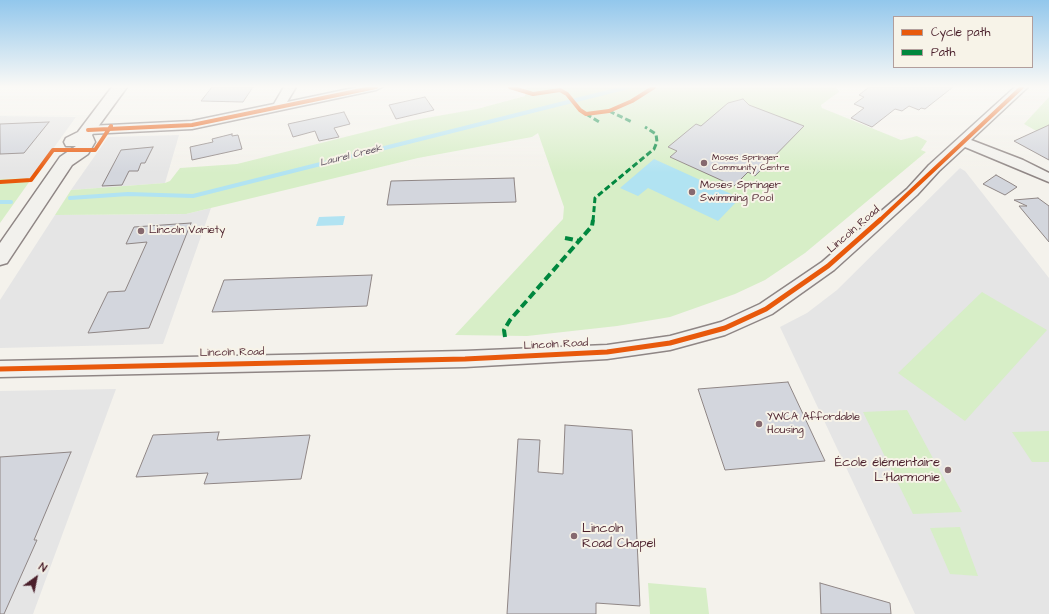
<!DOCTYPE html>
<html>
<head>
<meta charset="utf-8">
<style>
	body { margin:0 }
	#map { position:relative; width:1049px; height:614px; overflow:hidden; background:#f4f2ec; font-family:"Architects Daughter",sans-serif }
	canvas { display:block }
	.legend { position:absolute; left:893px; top:16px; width:140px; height:52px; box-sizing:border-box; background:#f7f3e8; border:1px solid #b29e9c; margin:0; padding:5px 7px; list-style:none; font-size:12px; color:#4a1f2b }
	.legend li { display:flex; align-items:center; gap:8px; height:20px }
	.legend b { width:20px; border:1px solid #b29e9c }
	.north { position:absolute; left:16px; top:558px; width:40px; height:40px; -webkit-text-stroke:3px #f7f3e8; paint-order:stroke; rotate:33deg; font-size:11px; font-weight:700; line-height:16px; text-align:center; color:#4a1f2b }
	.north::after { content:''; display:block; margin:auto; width:14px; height:18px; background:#4a1f2b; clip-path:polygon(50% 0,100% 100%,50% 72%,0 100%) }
</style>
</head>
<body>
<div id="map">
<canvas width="1049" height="614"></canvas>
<ul class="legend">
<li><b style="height:5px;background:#e8590c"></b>Cycle path</li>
<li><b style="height:5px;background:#00873e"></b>Path</li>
</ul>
<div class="north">N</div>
</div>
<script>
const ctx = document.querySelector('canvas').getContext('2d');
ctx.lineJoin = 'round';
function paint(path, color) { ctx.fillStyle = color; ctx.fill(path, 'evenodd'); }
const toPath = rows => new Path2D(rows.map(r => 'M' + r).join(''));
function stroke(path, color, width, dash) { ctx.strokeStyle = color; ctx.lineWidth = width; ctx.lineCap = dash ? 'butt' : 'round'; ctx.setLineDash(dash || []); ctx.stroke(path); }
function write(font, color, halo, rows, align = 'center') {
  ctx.font = font + ' "Architects Daughter",sans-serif'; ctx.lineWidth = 4; ctx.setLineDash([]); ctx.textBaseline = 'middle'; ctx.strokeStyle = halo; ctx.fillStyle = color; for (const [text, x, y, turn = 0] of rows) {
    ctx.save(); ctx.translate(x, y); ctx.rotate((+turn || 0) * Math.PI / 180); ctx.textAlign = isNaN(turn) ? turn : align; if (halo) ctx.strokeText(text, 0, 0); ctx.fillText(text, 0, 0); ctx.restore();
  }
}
paint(toPath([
	[0,116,76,117,32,178,0,179],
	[179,135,165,183,71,190,108,137],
	[960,168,965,171,1049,278,1049,614,915,614,780,327,807,313,837,290],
	[211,208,163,344,0,348,0,300,55,215,186,214],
	[116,389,33,614,0,614,0,391]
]), '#e5e5e5');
paint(toPath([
	[526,87,836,87,839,92,821,105,822,108,901,140,917,136,927,141,921,150,926,152,805,253,765,280,735,294,670,317,617,326,527,336,455,335,563,219,564,207,538,133,532,137,418,158,186,214,55,215,71,190,165,183,170,181,180,168,237,164,409,121,477,109,525,96],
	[1049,97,1049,138,1024,124],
	[32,178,0,223,0,179],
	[982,292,1047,330,965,421,898,373],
	[907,410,962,512,913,514,863,412],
	[1049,431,1049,462,1032,462,1012,432],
	[960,527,978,576,950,574,930,528],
	[648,583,706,588,709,614,650,614]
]), '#d7eec7');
paint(toPath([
	[654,159,740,198,718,221,648,188,638,196,620,188],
	[345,216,343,225,316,226,319,217]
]), '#b1e3f2');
stroke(toPath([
	[70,198,128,194,193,196,628,87],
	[0,202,11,202]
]), '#b1e3f2', 4);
const building = toPath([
	[212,87,253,87,243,102,201,101,212,87],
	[869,87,953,87,925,109,921,108,919,110,909,106,902,111,895,109,872,127,851,118,864,108,854,104,864,97,859,95,869,87],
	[425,97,434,110,396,119,389,105,425,97],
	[743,99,749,105,804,126,755,176,748,172,734,186,670,157,677,151,668,147,696,124,701,126,728,103,743,99],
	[344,112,350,124,334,128,339,137,319,141,315,131,293,137,288,124,344,112],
	[49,122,24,153,0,154,0,124,49,122],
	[1049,125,1049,160,1014,141,1049,125],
	[232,134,232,136,238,135,242,149,192,160,190,147,213,142,212,139,232,134],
	[153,147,145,163,141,163,138,171,129,171,122,185,102,186,121,150,153,147],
	[996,175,1012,184,1017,187,1005,195,983,184,996,175],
	[514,178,516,202,387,205,391,181,514,178],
	[1038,198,1049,206,1049,242,1019,206,1027,206,1014,200,1038,198],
	[191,223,149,328,88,333,108,292,125,291,147,242,126,244,134,227,191,223],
	[372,275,367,306,212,312,224,280,372,275],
	[788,382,825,461,725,470,698,389,788,382],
	[565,425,632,430,640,606,596,603,596,614,507,614,518,439,540,440,538,472,563,474,565,425],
	[219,432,217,440,310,435,301,479,204,484,208,473,136,477,153,435,219,432],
	[71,452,34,540,37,540,4,614,0,614,0,457,71,452],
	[820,583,890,603,891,614,821,614,820,583]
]);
paint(building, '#d3d6dd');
stroke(building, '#8f8685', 1);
const street = toPath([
	[284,87,296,87,287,102,358,87,382,87,376,90,192,129,88,134,82,130,88,126,192,121,274,104,284,87],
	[1015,87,1028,87,971,140,1023,160,1049,173,1049,182,965,147,939,171,917,195,834,270,772,314,725,335,670,350,607,359,465,367,0,377,0,361,465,351,607,345,670,336,721,322,760,304,822,262,907,189,929,165,1015,87]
]);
const secondary = toPath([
	[112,87,127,87,92,135,95,142,88,154,72,165,7,263,0,265,0,243,60,157,76,146,66,146,64,142,66,138,78,132,112,87]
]);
stroke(street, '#8f8685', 3);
stroke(secondary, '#8f8685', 3);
paint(street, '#f2f1ed');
paint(secondary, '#f2f1ed');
stroke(toPath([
	[609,111,632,122],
	[586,114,601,123],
	[593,221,595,198,654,149,657,142,656,134,645,127]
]), '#00873e', 3, [6, 3]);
stroke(toPath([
	[565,238,580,241],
	[505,337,504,330,510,320,592,226,593,220]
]), '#00873e', 4, [8, 4]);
stroke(toPath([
	[510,87,533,94,560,90,567,94,580,110,586,114,609,111,632,101,654,87],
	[88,130,192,125,376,87],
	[0,182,31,180,53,150,95,150,111,126],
	[879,221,1022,87]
]), '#e8590c', 4);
stroke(toPath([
	[0,369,465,359,607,352,670,343,725,328,766,309,828,266,880,220]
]), '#e8590c', 5);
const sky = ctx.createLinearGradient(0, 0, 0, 173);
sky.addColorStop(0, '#92c7ec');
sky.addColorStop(0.5, '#faf9f6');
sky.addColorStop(1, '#faf9f600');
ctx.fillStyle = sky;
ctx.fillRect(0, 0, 1049, 173);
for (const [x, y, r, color] of [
	[704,163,4,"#86696f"],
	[692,192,4,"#86696f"],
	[141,231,4,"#86696f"],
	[759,424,4,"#86696f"],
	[948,470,4,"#86696f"],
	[574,536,4,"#86696f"]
]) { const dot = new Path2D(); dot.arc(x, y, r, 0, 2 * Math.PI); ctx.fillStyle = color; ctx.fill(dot); stroke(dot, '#f7f3e8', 1.5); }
write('9px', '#4a1f2b', '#f7f3e8', [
	["Moses Springer",712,158],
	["Community Centre",712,168]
], 'left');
write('italic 10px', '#5c4e5e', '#f7f3e8', [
	["Laurel Creek",351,156,-14]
]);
write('11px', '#4a1f2b', '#f7f3e8', [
	["Moses Springer",700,186],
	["Swimming Pool",700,199],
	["Lincoln Variety",149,231],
	["YWCA Affordable",767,418],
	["Housing",767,431]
], 'left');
write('11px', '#4a1f2b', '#f7f3e8', [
	["Lincoln Road",854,230,-41],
	["Lincoln Road",556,345,-3],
	["Lincoln Road",232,353,-1]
]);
write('13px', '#4a1f2b', '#f7f3e8', [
	["École élémentaire",940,463],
	["L'Harmonie",940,478],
	["Lincoln",582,529,"left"],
	["Road Chapel",582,544,"left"]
], 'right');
</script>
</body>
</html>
